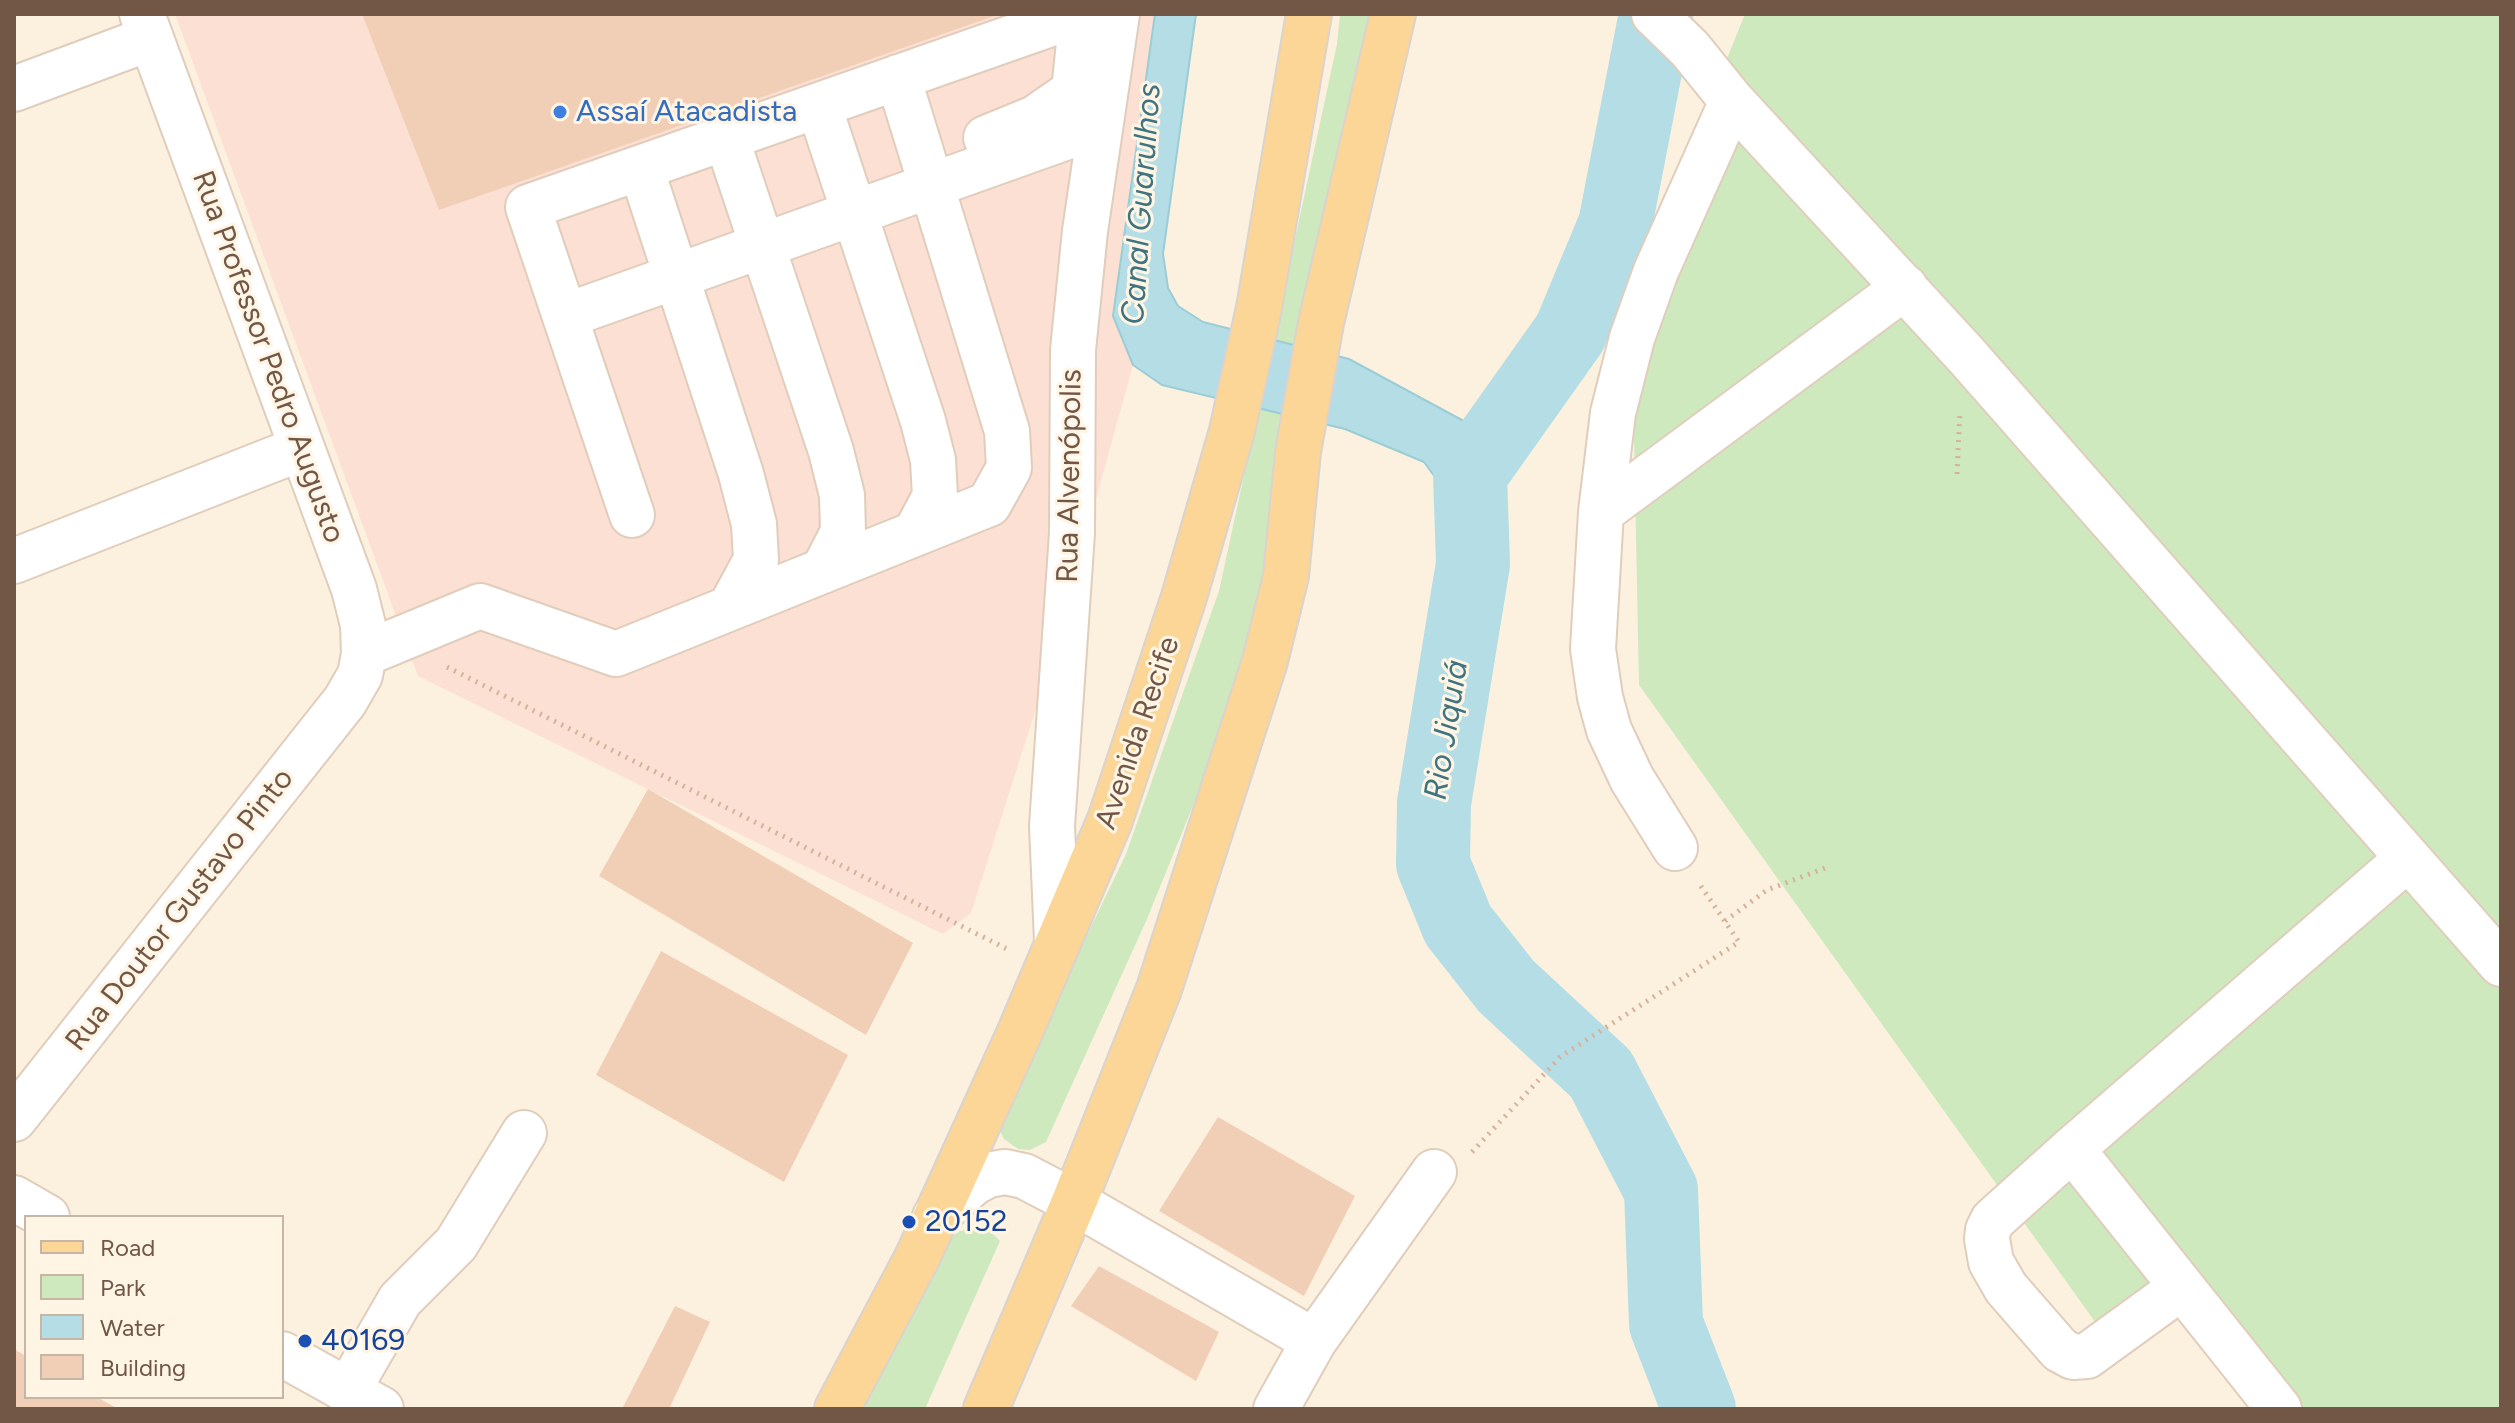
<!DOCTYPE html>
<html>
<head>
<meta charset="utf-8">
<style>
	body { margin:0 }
	#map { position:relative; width:2515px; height:1423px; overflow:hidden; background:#fcf1df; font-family:Figtree,sans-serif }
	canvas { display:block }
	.frame { position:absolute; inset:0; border:16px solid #725747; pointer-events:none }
	.legend { position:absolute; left:24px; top:1215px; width:260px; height:184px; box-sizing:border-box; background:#fff5e5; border:2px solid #c7b6a6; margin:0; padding:10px 14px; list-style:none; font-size:24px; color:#725747 }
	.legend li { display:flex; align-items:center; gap:16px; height:40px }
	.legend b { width:40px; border:2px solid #c7b6a6 }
</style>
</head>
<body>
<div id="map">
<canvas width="2515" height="1423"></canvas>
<div class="frame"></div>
<ul class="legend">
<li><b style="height:10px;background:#fbd697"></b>Road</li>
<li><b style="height:22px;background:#cfe9bf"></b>Park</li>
<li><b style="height:22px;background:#b5dde5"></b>Water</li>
<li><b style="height:22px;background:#f1cfb7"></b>Building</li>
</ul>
</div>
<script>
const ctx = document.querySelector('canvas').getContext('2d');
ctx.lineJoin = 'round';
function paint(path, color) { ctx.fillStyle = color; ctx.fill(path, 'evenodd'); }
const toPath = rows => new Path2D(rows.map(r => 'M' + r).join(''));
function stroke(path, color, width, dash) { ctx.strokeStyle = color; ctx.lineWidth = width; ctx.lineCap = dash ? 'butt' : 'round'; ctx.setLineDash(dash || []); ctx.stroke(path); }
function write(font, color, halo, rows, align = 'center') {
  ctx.font = font + ' Figtree,sans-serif'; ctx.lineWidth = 6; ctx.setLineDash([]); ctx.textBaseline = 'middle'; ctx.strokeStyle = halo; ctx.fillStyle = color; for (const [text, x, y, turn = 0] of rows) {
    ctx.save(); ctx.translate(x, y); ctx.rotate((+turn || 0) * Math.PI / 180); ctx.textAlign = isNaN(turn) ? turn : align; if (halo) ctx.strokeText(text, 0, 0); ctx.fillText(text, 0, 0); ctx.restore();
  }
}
paint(toPath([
	[175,14,1155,14,1113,316,1133,365,1054,652,971,913,943,934,418,676]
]), '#fce0d3');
paint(toPath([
	[1340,14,1371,14,1274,546,1244,680,1147,919,1046,1142,1030,1150,1018,1149,1004,1139,1000,1131,1000,1116,1126,854,1219,591,1337,44],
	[1745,14,2501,14,2501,1409,2289,1409,2200,1308,2108,1340,1639,685,1633,387,1700,125],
	[980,1227,991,1232,1000,1241,925,1409,858,1409,945,1241,960,1231]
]), '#cfe9bf');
const water = toPath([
	[1155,14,1196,14,1163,254,1168,288,1178,306,1203,322,1349,359,1484,432,1470,474,1453,502,1424,462,1345,429,1162,385,1133,365,1113,316,1155,14]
]);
paint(water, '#b5dde5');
stroke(water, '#9bcdd6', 2);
stroke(toPath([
	[1656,14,1615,225,1570,333,1470,474,1473,564,1434,803,1433,864,1458,925,1506,986,1601,1074,1661,1190,1666,1324,1699,1409]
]), '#b5dde5', 74);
paint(toPath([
	[362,14,1000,14,439,210],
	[648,789,913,943,866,1035,599,876],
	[661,951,848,1055,784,1182,596,1075],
	[1218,1117,1355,1196,1304,1296,1159,1211],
	[1099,1266,1219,1332,1196,1381,1071,1306],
	[675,1306,710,1322,669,1409,622,1409],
	[14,1349,26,1356,26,1397,97,1397,118,1409,14,1409]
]), '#f1cfb7');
const minor = toPath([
	[1654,14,1690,49,1732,101,1966,355,2501,964],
	[14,89,151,38],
	[819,106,923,421,933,460,935,496,915,534],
	[726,137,831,451,842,495,843,532,823,571],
	[986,138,1035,118,1074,91,1082,14],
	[641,168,741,474,754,524,756,560,730,608],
	[565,316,1098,126],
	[1601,512,1905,287],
	[632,515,528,207,1079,14],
	[14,561,302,448],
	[364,654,480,606,616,654,989,504,1009,468,1007,431,898,77],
	[1675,848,1632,779,1609,730,1600,697,1593,649,1601,512,1613,413,1632,338,1656,271,1732,101],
	[1057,941,1052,826,1072,533,1073,350,1085,231,1117,14],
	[14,1119,345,701,360,675,364,654,363,625,354,589,142,14],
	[2072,1149,2279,1409],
	[14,1198,47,1217],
	[935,1217,973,1183,988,1175,1005,1172,1024,1176,1074,1202,1314,1341],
	[2182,1287,2087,1356,2073,1357,2060,1350,2006,1288,1991,1262,1987,1239,1988,1230,1993,1220,2072,1149,2407,859],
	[282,1354,381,1409],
	[347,1392,400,1300,456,1244,524,1133],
	[1276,1409,1314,1341,1434,1172]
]);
const major = toPath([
	[837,1409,917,1258,1020,1032,1110,820,1184,597,1232,431,1259,308,1309,14],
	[986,1409,1074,1202,1159,989,1265,661,1286,576,1298,452,1321,323,1393,14]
]);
stroke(minor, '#e0cdbc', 48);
stroke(major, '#dad3cf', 48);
stroke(toPath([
	[1957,474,1960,411],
	[447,667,1009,950],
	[1725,921,1767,890,1828,867],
	[1472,1152,1560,1057,1739,942,1698,882]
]), '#d5b29b', 5, [2, 6]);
stroke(minor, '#fff', 44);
stroke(major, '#fbd697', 44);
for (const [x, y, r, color] of [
	[560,112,8,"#3f7fe0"],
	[909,1222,8,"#1a4fb4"],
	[305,1341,8,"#1a4fb4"]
]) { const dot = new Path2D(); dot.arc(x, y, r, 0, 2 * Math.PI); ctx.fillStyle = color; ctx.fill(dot); stroke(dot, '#fff5e5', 3); }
write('30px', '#366cbe', '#fff5e5', [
	["Assaí Atacadista",576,112]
], 'left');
write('30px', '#725747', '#fff5e5', [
	["Rua Professor Pedro Augusto",268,357,70],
	["Rua Alvenópolis",1070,476,-89],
	["Avenida Recife",1138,733,-71],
	["Rua Doutor Gustavo Pinto",180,910,-52]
]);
write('30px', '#164399', '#fff5e5', [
	["20152",925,1222],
	["40169",321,1341]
], 'left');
write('italic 32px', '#3f737f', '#fff5e5', [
	["Canal Guarulhos",1142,204,-86],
	["Rio Jiquiá",1447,730,-81]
]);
</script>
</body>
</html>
